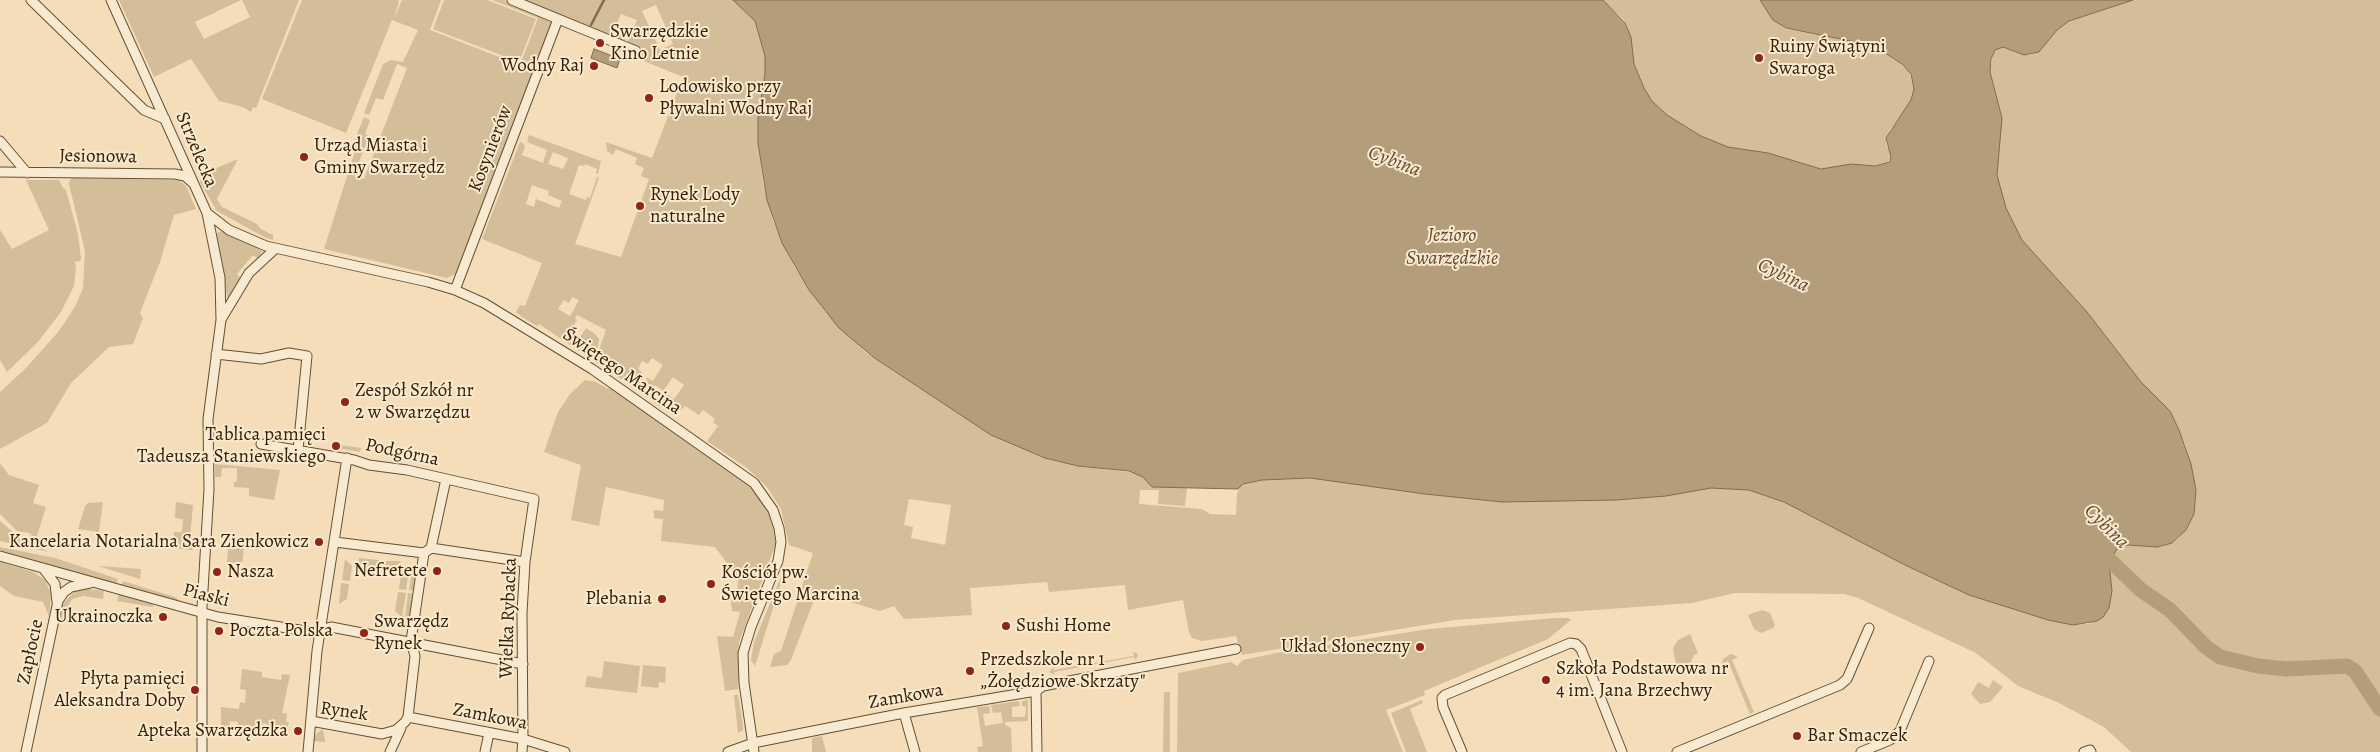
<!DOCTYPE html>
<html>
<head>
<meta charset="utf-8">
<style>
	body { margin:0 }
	canvas { display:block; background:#f4ddb8 }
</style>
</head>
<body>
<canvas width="2380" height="752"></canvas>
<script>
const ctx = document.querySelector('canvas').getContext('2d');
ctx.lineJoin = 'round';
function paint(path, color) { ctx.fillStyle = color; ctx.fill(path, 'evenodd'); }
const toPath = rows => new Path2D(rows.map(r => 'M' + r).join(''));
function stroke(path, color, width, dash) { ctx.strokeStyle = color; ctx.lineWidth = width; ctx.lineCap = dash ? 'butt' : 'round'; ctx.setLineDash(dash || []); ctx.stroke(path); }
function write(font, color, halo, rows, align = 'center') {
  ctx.font = font + ' Alegreya,serif'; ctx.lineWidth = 4; ctx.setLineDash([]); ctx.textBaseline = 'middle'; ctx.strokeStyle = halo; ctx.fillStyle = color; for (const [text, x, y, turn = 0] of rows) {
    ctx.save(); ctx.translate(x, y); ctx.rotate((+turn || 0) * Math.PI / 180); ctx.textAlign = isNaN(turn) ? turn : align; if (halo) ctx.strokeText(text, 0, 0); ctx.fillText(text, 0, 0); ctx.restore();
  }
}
paint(toPath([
	[119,0,241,0,195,22,204,39,250,17,242,0,299,0,256,108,253,107,251,112,243,107,219,101,191,59,154,77],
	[302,0,397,0,399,1,394,18,402,0,441,0,430,30,520,65,538,18,492,0,504,0,550,20,551,24,456,274,447,278,324,249,354,154,353,144,364,117,370,120,365,134,369,136,354,175,364,179,407,68,397,64,383,100,376,98,369,115,364,113,383,64,391,60,403,62,418,30,392,20,346,133,262,99],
	[444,0,487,0,536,19,519,62,433,29],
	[522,0,733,0,755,21,765,56,765,74,758,117,758,143,763,183,773,221,794,266,823,309,866,353,991,435,1045,458,1078,466,1135,473,1146,479,1152,487,1187,488,1185,506,1158,504,1159,490,1140,490,1139,504,1202,509,1210,514,1236,515,1237,494,1241,485,1262,480,1294,477,1334,480,1425,494,1502,502,1644,498,1711,488,1738,488,1761,493,1784,502,1907,566,1969,595,2048,620,2073,625,2088,624,2103,617,2111,600,2109,563,2117,549,2128,545,2157,547,2172,543,2180,537,2194,514,2196,490,2186,447,2170,411,2141,382,2087,312,2022,240,2013,225,2000,192,1997,175,2001,112,1990,72,1993,53,1999,47,2003,47,2020,54,2029,55,2039,52,2057,30,2069,21,2133,0,2380,0,2380,752,2131,752,2104,727,2059,703,2018,686,1976,653,1858,598,1844,594,1735,593,1692,603,1455,620,1242,655,1236,636,1202,641,1192,638,1189,632,1183,600,1128,610,1125,585,1049,592,1047,582,970,588,972,615,904,619,894,606,880,611,817,592,791,660,787,665,770,667,774,654,781,651,813,553,789,545,781,509,767,487,747,468,707,441,718,426,713,422,715,419,703,410,699,415,685,406,681,410,666,399,660,407,652,401,655,397,662,397,667,394,674,399,684,385,673,377,663,391,655,385,647,397,645,396,649,386,646,377,653,381,663,365,652,358,648,364,642,361,638,369,642,372,643,389,640,392,593,360,599,350,606,330,577,315,575,319,577,320,567,336,577,342,586,328,595,334,599,339,598,347,588,357,539,324,537,326,522,317,516,312,520,305,525,306,542,263,482,239,520,142,524,144,525,147,522,155,543,163,547,150,527,142,529,135,601,161,598,174,596,173,597,169,585,164,584,166,579,165,569,194,586,200,587,197,590,198,597,177,599,178,575,244,621,257,649,179,641,176,644,168,635,164,637,158,616,149,613,155,607,151,606,142,652,158,683,77,639,59,642,49,627,43,637,20,621,14,615,27,628,32,624,42],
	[656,5,673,44,660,50,642,11],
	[553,152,568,158,563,169,548,164],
	[532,185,549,191,548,195,562,201,559,208,536,199,534,207,526,204],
	[572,297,579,300,570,316,558,309,564,300,569,303],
	[909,499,951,505,945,545,911,538,913,527,904,525],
	[1603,0,1760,0,1773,20,1786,29,1868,44,1879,48,1909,71,1914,89,1913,95,1905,111,1889,131,1886,144,1891,155,1890,160,1882,166,1851,164,1835,168,1817,168,1768,153,1728,147,1701,136,1667,115,1652,101,1644,88,1634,64,1628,28,1623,19],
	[238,159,217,199,222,207,257,224,261,229,273,235,273,240,266,238,217,211,200,182,202,174],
	[73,178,179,180,186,186,196,209,174,215,160,262,140,313,143,318,133,344,109,347,71,383,47,423,0,449,0,392,25,369,59,331,76,305,83,288,85,251,69,184,70,180],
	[26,180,59,180,63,188,66,190,78,234,81,258,80,261,75,262,76,267,74,286,61,312,37,343,7,372,0,360,0,230,12,249,49,230],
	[225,231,262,251,258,259,253,255,237,274,242,279,228,301,216,236,218,232],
	[585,380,596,382,608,389,612,386,750,482,766,502,778,538,739,642,738,689,725,691,717,636,733,637,740,612,732,611,731,600,737,599,738,578,715,547,661,541,663,517,662,519,654,518,654,510,663,511,663,514,664,500,606,487,599,526,571,520,581,465,544,452,558,412,570,394],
	[333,444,361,448,360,452,333,447],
	[0,463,9,475,39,485,33,503,46,507,36,539,29,533,17,531,0,514],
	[215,464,280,470,274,500,249,496,249,488,234,487,234,482,237,481,237,468,222,468,221,477,215,477],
	[103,502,99,532,78,529,85,506,88,503],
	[176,502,193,505,190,538,194,539,193,550,173,548,174,532,182,532,183,519,175,518],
	[0,521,21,539,49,552,0,541],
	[229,537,235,538,235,542,242,543,242,539,245,539,242,564,227,562],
	[0,547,55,558,118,579,116,584,0,550],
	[359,558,386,561,402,561,389,570,358,566],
	[345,559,352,566,350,581,342,580],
	[0,562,33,572,45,580,51,593,49,616,43,602,14,596,0,586],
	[410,565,406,590,399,589,402,568],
	[98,566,141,569,140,579],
	[413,566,419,566,415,591,409,590],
	[780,579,782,579,755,666,751,660,754,642],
	[123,581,175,597,180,601,121,585],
	[341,583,349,584,347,599,339,604],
	[82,588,104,591,103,599,83,596,72,599,58,625,62,605,73,593],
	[398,592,406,593,402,617,395,611],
	[408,593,415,594,411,619,405,618],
	[119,594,153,604,153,607,117,601],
	[1762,610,1770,613,1775,625,1773,628,1761,633,1754,629,1748,615],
	[1554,618,1568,618,1571,620,1548,639,1424,691,1425,695,1386,710,1403,752,1177,752,1178,673,1231,662,1237,666,1243,660,1276,653,1429,629],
	[1690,634,1698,653,1694,655,1691,662,1681,667,1676,665,1673,648,1678,640],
	[1133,652,1138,654,1136,660,1134,657,1054,672,1055,675,1049,672,1053,667,1054,670,1134,656],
	[1731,654,1738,657,1732,660,1754,712,1750,714,1728,661,1722,664,1723,659],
	[604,661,640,666,637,693,585,687,587,676,602,678],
	[643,665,666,667,665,683,659,682,658,688,641,686],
	[242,669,262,672,262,677,281,680,282,674,290,675,282,713,287,714,286,721,289,723,287,728,289,730,267,728,267,724,263,723,261,732,238,730,238,722,230,721,229,729,221,728,221,707,239,709,240,702,245,703,246,690,240,689],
	[1993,680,2003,687,1990,702,1980,704,1971,694,1978,682,1989,688],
	[1164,692,1170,692,1170,752,1163,752],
	[734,695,738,695,743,726,743,730,738,733],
	[1028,700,1028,721,1005,722,1005,725,1011,728,1012,752,978,752,977,747,983,746,977,707,989,706,990,713,983,714,985,726,1003,723,1001,712,993,713,991,705,1019,701,1020,706,1012,707,1012,717,1025,717,1026,707,1022,706,1022,701],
	[1422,700,1423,703,1410,709,1427,752,1406,752,1391,713],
	[323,729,325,742,313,741,316,734],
	[822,736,826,752,812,752,812,738]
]), '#d4bd99');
const water = toPath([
	[733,0,1603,0,1625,23,1631,37,1634,64,1644,88,1652,101,1667,115,1701,136,1728,147,1768,153,1821,169,1851,164,1875,166,1890,162,1891,157,1886,138,1911,100,1914,89,1911,74,1903,65,1875,46,1786,28,1773,20,1760,0,2133,0,2069,21,2057,30,2039,52,2024,55,2003,47,1995,50,1991,59,1990,72,2002,118,1997,175,2006,208,2022,240,2087,312,2141,382,2170,411,2179,430,2191,464,2196,490,2194,514,2186,530,2172,543,2157,547,2128,545,2117,549,2109,563,2112,591,2109,608,2103,617,2097,621,2073,625,2048,620,1969,595,1907,566,1784,502,1749,490,1711,488,1666,496,1616,500,1502,502,1425,494,1310,478,1262,480,1243,484,1238,489,1152,487,1143,477,1129,471,1078,466,1045,458,991,435,873,357,839,328,809,290,782,243,767,200,758,143,758,117,765,74,765,56,755,21,733,0],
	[594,49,620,59,617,68,591,58,594,49]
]);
paint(water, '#b39d7a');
stroke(water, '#816b4a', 1);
stroke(toPath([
	[591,25,604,0]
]), '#816b4a', 2.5);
stroke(toPath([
	[2096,547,2141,590,2170,610,2206,647,2220,657,2258,666,2286,669,2347,666,2355,671,2380,709]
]), '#b39d7a', 15);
const street = toPath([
	[31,0,144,110,165,119],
	[111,0,207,213,220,278,221,320,208,419,209,489,202,607,202,752],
	[512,0,636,51],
	[0,141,27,173],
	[0,172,175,174,185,176,193,183],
	[207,213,229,230,266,246,428,282,455,290,484,303,592,369,754,483,773,510,779,528,781,542,778,561,751,627,743,653,744,683,754,752],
	[455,290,558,19],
	[222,318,249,273,275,249],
	[216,354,261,359,289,353,307,356,298,450],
	[261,444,354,460,369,465,407,470,534,499,525,562,522,613,523,739,522,752],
	[335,542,424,553,431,548,446,479],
	[431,548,525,562],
	[0,556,218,617,312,632,331,627,523,664],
	[43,568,55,584,57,602],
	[1036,691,1037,752],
	[904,713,915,752],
	[408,717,523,739,565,752],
	[311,721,382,734,396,730,405,722,408,717,415,656,411,641,424,553],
	[26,752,58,601,64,592,71,587,90,583],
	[308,752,317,651,347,458],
	[390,752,401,728],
	[485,752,489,733],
	[728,752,753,743,813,731,904,713,1036,691,1043,686,1236,649],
	[1462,752,1443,707,1442,698,1445,695,1570,643,1576,644,1581,649,1622,752],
	[1677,752,1840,685,1847,679,1869,628],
	[1861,752,1890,740,1900,731,1929,661],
	[2084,752,2090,750,2091,752]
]);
stroke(street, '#664f2f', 11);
stroke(street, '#f8e9d1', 9);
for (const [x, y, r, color] of [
	[600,43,5,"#8f2418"],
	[1759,58,5,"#8f2418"],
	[594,66,5,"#8f2418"],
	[649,98,5,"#8f2418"],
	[304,157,5,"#8f2418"],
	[640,206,5,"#8f2418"],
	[345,402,5,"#8f2418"],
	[336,446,5,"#8f2418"],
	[319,542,5,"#8f2418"],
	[437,571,5,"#8f2418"],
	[217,572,5,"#8f2418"],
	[711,584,5,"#8f2418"],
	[662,599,5,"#8f2418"],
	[163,617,5,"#8f2418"],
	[1006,626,5,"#8f2418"],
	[219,631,5,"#8f2418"],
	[364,633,5,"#8f2418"],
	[1420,647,5,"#8f2418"],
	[970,671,5,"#8f2418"],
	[1546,680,5,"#8f2418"],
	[195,690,5,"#8f2418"],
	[298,731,5,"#8f2418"],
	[1797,736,5,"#8f2418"]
]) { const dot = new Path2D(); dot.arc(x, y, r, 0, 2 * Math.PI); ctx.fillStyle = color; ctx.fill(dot); stroke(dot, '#f8e9d1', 2); }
write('19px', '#362001', '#f8e9d1', [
	["Swarzędzkie",610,32],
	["Kino Letnie",610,54],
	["Ruiny Świątyni",1769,47],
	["Swaroga",1769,69],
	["Wodny Raj",584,66,"right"],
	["Lodowisko przy",659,87],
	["Pływalni Wodny Raj",659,109],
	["Urząd Miasta i",314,146],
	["Gminy Swarzędz",314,168],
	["Rynek Lody",650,195],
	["naturalne",650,217],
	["Zespół Szkół nr",355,391],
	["2 w Swarzędzu",355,413],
	["Tablica pamięci",326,435,"right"],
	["Tadeusza Staniewskiego",326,457,"right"],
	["Kancelaria Notarialna Sara Zienkowicz",309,542,"right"],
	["Nefretete",427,571,"right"],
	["Nasza",227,572],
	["Kościół pw.",721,573],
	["Świętego Marcina",721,595],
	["Plebania",652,599,"right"],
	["Ukrainoczka",153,617,"right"],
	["Swarzędz",374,622],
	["Rynek",374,644],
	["Sushi Home",1016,626],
	["Poczta Polska",229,631],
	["Układ Słoneczny",1410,647,"right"],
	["Przedszkole nr 1",980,660],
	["„Żołędziowe Skrzaty\"",980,682],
	["Szkoła Podstawowa nr",1556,669],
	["4 im. Jana Brzechwy",1556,691],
	["Płyta pamięci",185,679,"right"],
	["Aleksandra Doby",185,701,"right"],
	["Apteka Swarzędzka",288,731,"right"],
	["Bar Smaczek",1807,736]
], 'left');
write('19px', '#362001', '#f8e9d1', [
	["Kosynierów",491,149,-69],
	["Strzelecka",196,150,67],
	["Jesionowa",98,157,1],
	["Świętego Marcina",622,372,34],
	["Podgórna",402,453,12],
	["Piaski",206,596,14],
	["Wielka Rybacka",509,618,-88],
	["Zapłocie",31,652,-78],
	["Zamkowa",906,697,-10],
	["Rynek",344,712,8],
	["Zamkowa",490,717,11]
]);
write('italic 20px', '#624c2b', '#f8e9d1', [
	["Cybina",1394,162,21],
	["Jezioro",1452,236],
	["Swarzędzkie",1452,259],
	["Cybina",1783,276,25],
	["Cybina",2106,527,45]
]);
</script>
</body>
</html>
